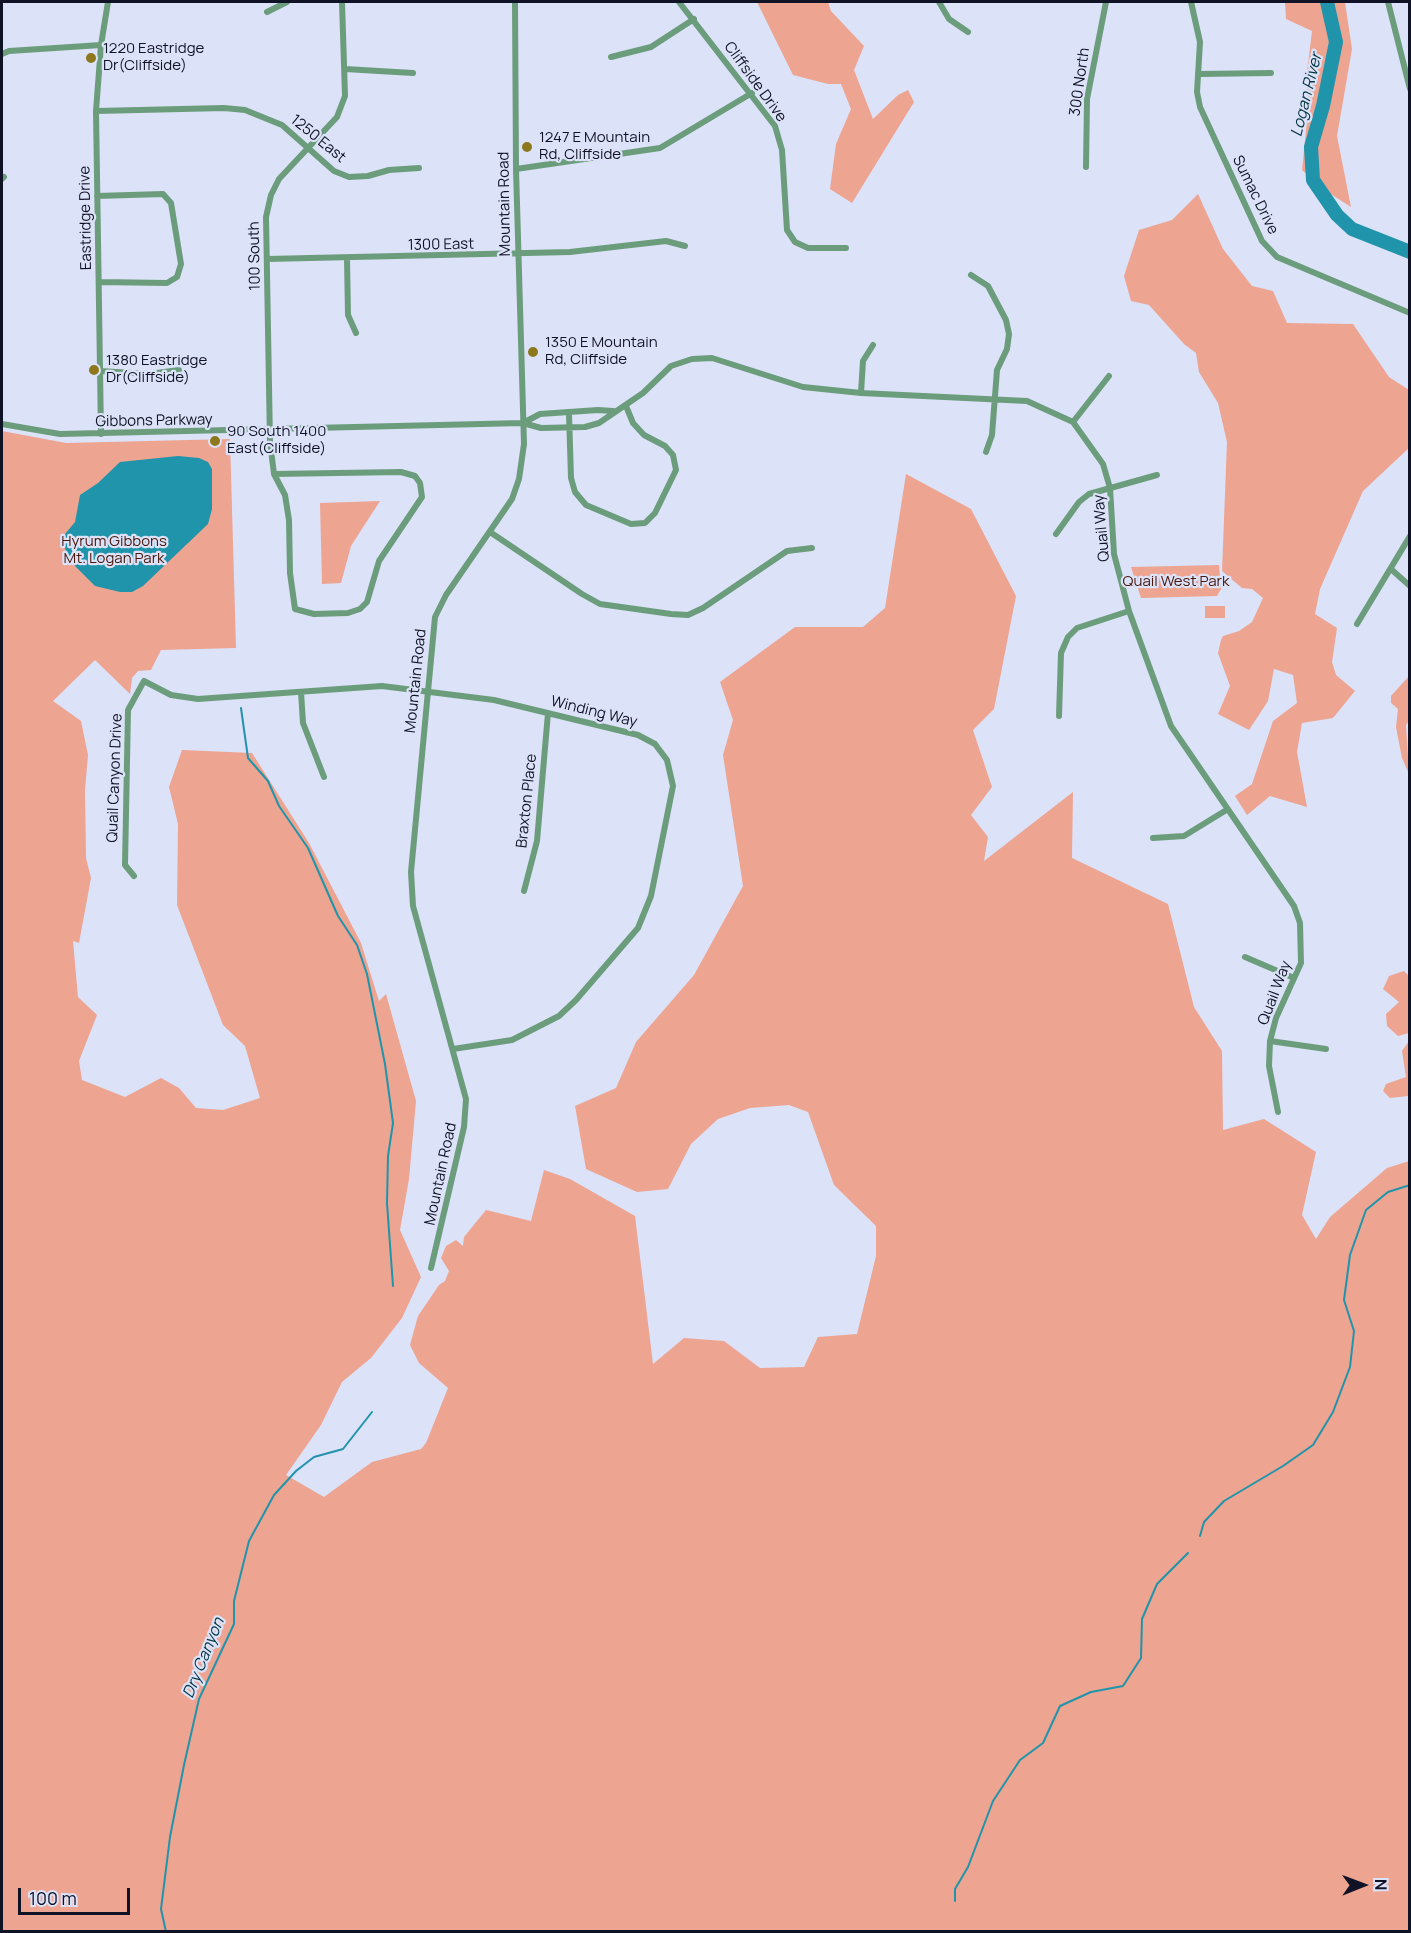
<!DOCTYPE html>
<html>
<head>
<meta charset="utf-8">
<style>
	body { margin:0 }
	#map { position:relative; width:1411px; height:1933px; overflow:hidden; background:#dce2f8; font-family:Manrope,sans-serif }
	canvas { display:block }
	.frame { position:absolute; inset:0; border:3px solid #101326; pointer-events:none }
	.north { position:absolute; left:1333px; top:1855px; width:60px; height:60px; -webkit-text-stroke:4px #dce2f8; paint-order:stroke; rotate:89deg; font-size:16px; font-weight:700; line-height:24px; text-align:center; color:#101326 }
	.north::after { content:''; display:block; margin:auto; width:21px; height:27px; background:#101326; clip-path:polygon(50% 0,100% 100%,50% 72%,0 100%) }
	.scale { position:absolute; left:18px; top:1888px; width:112px; height:27px; box-sizing:border-box; border:3px solid #101326; border-top:0; padding-left:8px; font-size:18px; line-height:21px; white-space:nowrap; color:#101326; -webkit-text-stroke:4px #dce2f8; paint-order:stroke }
</style>
</head>
<body>
<div id="map">
<canvas width="1411" height="1933"></canvas>
<div class="frame"></div>
<div class="north">N</div>
<div class="scale">100 m</div>
</div>
<script>
const ctx = document.querySelector('canvas').getContext('2d');
ctx.lineJoin = 'round';
function paint(path, color) { ctx.fillStyle = color; ctx.fill(path, 'evenodd'); }
const toPath = rows => new Path2D(rows.map(r => 'M' + r).join(''));
function stroke(path, color, width, dash) { ctx.strokeStyle = color; ctx.lineWidth = width; ctx.lineCap = dash ? 'butt' : 'round'; ctx.setLineDash(dash || []); ctx.stroke(path); }
function write(font, color, halo, rows, align = 'center') {
  ctx.font = font + ' Manrope,sans-serif'; ctx.lineWidth = 4.5; ctx.setLineDash([]); ctx.textBaseline = 'middle'; ctx.strokeStyle = halo; ctx.fillStyle = color; for (const [text, x, y, turn = 0] of rows) {
    ctx.save(); ctx.translate(x, y); ctx.rotate((+turn || 0) * Math.PI / 180); ctx.textAlign = isNaN(turn) ? turn : align; if (halo) ctx.strokeText(text, 0, 0); ctx.fillText(text, 0, 0); ctx.restore();
  }
}
paint(toPath([
	[757,2,828,2,831,11,864,46,854,70,873,119,898,95,908,90,914,102,852,203,830,189,836,144,851,109,841,84,828,84,793,75],
	[1285,2,1345,2,1352,49,1337,136,1351,207,1329,193,1302,170,1307,120,1307,72,1312,31,1286,19],
	[1198,194,1223,249,1252,286,1273,291,1287,323,1353,324,1389,377,1409,390,1409,448,1363,491,1320,589,1315,614,1337,628,1332,662,1336,675,1355,691,1333,718,1302,723,1297,752,1307,807,1270,796,1247,815,1235,796,1252,784,1273,721,1297,703,1293,675,1274,669,1268,701,1249,730,1218,714,1230,686,1218,653,1221,640,1223,636,1239,631,1252,622,1263,598,1252,589,1242,588,1222,571,1227,442,1218,403,1199,372,1196,353,1184,344,1149,305,1131,301,1124,276,1139,230,1172,220],
	[2,431,66,443,230,439,236,648,161,650,151,670,138,671,132,678,130,694,95,660,53,701,81,721,88,755,85,790,86,858,91,878,79,943,73,941,78,997,97,1015,79,1061,82,1080,125,1097,161,1078,179,1088,196,1108,223,1110,260,1098,245,1046,223,1025,177,905,178,824,169,787,182,750,252,753,309,843,361,943,379,1001,386,994,416,1101,409,1179,400,1230,421,1277,402,1318,371,1358,342,1382,321,1425,286,1475,324,1497,372,1462,421,1449,426,1443,448,1388,419,1363,410,1345,418,1316,439,1285,445,1281,449,1271,441,1258,446,1246,456,1240,463,1246,464,1237,486,1210,531,1221,544,1170,570,1179,635,1216,653,1364,684,1338,724,1341,760,1368,804,1367,818,1337,857,1334,876,1256,876,1226,834,1185,808,1112,789,1105,750,1108,718,1119,691,1144,668,1189,637,1192,586,1169,575,1106,616,1088,636,1042,694,975,743,886,723,755,733,720,720,682,795,627,863,627,885,608,906,474,971,509,1016,596,994,709,973,730,992,787,971,815,988,837,984,861,1073,792,1072,858,1168,904,1194,1007,1222,1051,1223,1130,1264,1119,1316,1152,1302,1215,1316,1239,1330,1217,1387,1168,1409,1161,1409,1931,2,1932],
	[380,501,351,546,341,583,322,584,320,503],
	[1219,565,1221,589,1217,596,1141,598,1131,567],
	[1205,606,1225,606,1225,618,1205,618],
	[1409,676,1409,721,1406,725,1409,774,1402,758,1396,727,1398,709,1391,703,1391,696],
	[1404,971,1409,976,1409,1033,1398,1036,1387,1026,1386,1014,1399,1002,1383,989,1389,976],
	[1409,1041,1409,1099,1408,1096,1390,1098,1383,1091,1386,1084,1406,1077,1402,1051]
]), '#eda491');
paint(toPath([
	[178,456,199,458,208,462,212,469,212,509,208,524,143,586,132,592,120,592,95,586,75,566,63,545,65,534,75,522,80,495,98,483,120,462]
]), '#2094ab');
stroke(toPath([
	[241,708,248,758,268,781,279,806,308,848,338,916,357,945,367,974,385,1064,393,1123,388,1156,387,1203,393,1286],
	[1200,1536,1204,1522,1224,1501,1283,1466,1313,1445,1333,1412,1350,1367,1354,1331,1344,1300,1350,1255,1366,1210,1388,1192,1410,1185],
	[955,1901,955,1889,968,1867,993,1801,1020,1760,1043,1743,1060,1706,1091,1692,1123,1686,1141,1658,1142,1619,1157,1584,1188,1553],
	[166,1932,161,1909,170,1837,184,1765,199,1699,234,1624,234,1601,249,1541,274,1495,296,1471,314,1457,343,1449,372,1412]
]), '#2094ab', 2);
stroke(toPath([
	[1327,2,1336,42,1323,106,1311,147,1313,180,1337,215,1352,229,1410,252]
]), '#2094ab', 14);
stroke(toPath([
	[679,2,775,126,782,150,787,230,795,242,808,248,846,248],
	[939,2,949,19,968,32],
	[1191,2,1200,42,1197,92,1200,107,1262,241,1277,257,1410,313],
	[1388,2,1410,89],
	[267,12,287,2],
	[2,54,9,51,101,45],
	[611,57,651,47,694,19],
	[345,69,413,73],
	[1200,74,1271,73],
	[96,111,224,108,245,110,282,125,334,171,349,177,368,176,389,170,419,168],
	[1086,167,1087,99,1106,2],
	[516,169,660,148,752,93],
	[2,179,4,177],
	[97,196,163,194,171,203,181,264,177,277,167,283,99,282],
	[267,259,570,252,666,241,685,246],
	[347,259,348,315,356,333],
	[971,275,988,286,1006,320,1009,334,1007,349,997,370,992,435,986,452],
	[100,371,149,374,179,370],
	[861,393,863,361,873,345],
	[613,411,598,410,540,414,523,423,541,428,585,427,599,423,643,393,671,366,692,359,712,358,803,387,861,393,1027,401,1073,422,1103,464,1110,488,1114,554,1129,611,1171,726,1294,906,1300,923,1301,963,1276,1018,1270,1041,1269,1066,1278,1112],
	[569,414,571,478,575,492,586,505,631,524,645,523,655,513,676,470,673,455,665,446,644,435,633,423,626,406],
	[1073,422,1109,376],
	[2,424,60,434,523,423],
	[101,434,96,111,101,45,108,2],
	[274,474,401,472,415,476,420,483,422,497,379,561,367,602,360,609,348,613,314,614,295,609,290,573,289,520,285,495,274,474,270,442,266,217,271,195,279,179,337,117,345,96,342,2],
	[490,532,582,594,600,604,671,614,688,615,703,608,787,551,812,548],
	[1056,534,1079,502,1089,494,1157,475],
	[1392,570,1410,586],
	[1357,624,1410,536],
	[301,692,303,723,324,777],
	[1059,716,1061,653,1068,637,1077,628,1129,611],
	[1153,838,1184,836,1228,809],
	[134,876,125,865,128,710,144,681,171,695,198,699,382,686,494,700,638,735,655,744,667,760,673,786,651,896,638,928,576,1000,559,1016,512,1040,453,1049],
	[524,891,537,841,548,713],
	[1245,957,1294,978],
	[1270,1041,1326,1049],
	[431,1268,464,1127,466,1099,413,906,411,872,435,617,446,595,512,499,519,479,524,444,516,169,515,2]
]), '#6b9d7c', 6);
for (const [x, y, r, color] of [
	[91,58,6,"#8d781d"],
	[527,147,6,"#8d781d"],
	[533,352,6,"#8d781d"],
	[94,370,6,"#8d781d"],
	[215,441,6,"#8d781d"]
]) { const dot = new Path2D(); dot.arc(x, y, r, 0, 2 * Math.PI); ctx.fillStyle = color; ctx.fill(dot); stroke(dot, '#dce2f8', 2); }
write('15px', '#101326', '#dce2f8', [
	["1220 Eastridge",103,49],
	["Dr(Cliffside)",103,66],
	["1247 E Mountain",539,138],
	["Rd, Cliffside",539,155],
	["1350 E Mountain",545,343],
	["Rd, Cliffside",545,360],
	["1380 Eastridge",106,361],
	["Dr(Cliffside)",106,378],
	["90 South 1400",227,432],
	["East(Cliffside)",227,449]
], 'left');
write('15px', '#101326', '#dce2f8', [
	["Cliffside Drive",755,82,54],
	["300 North",1080,82,-82],
	["1250 East",318,139,39],
	["Sumac Drive",1255,195,64],
	["Mountain Road",505,204,-91],
	["Eastridge Drive",86,218,-91],
	["1300 East",441,245,-1],
	["100 South",255,256,-91],
	["Gibbons Parkway",154,421,-1],
	["Quail Way",1102,528,-95],
	["Mountain Road",416,681,-84],
	["Winding Way",594,712,14],
	["Quail Canyon Drive",115,778,-88],
	["Braxton Place",527,801,-84],
	["Quail Way",1275,993,-69],
	["Mountain Road",441,1174,-78]
]);
write('15px', '#49180b', '#dce2f8', [
	["Hyrum Gibbons",114,542],
	["Mt. Logan Park",114,559],
	["Quail West Park",1176,582]
]);
write('italic 16px', '#043741', '#dce2f8', [
	["Logan River",1307,95,-76],
	["Dry Canyon",204,1658,-68]
]);
</script>
</body>
</html>
